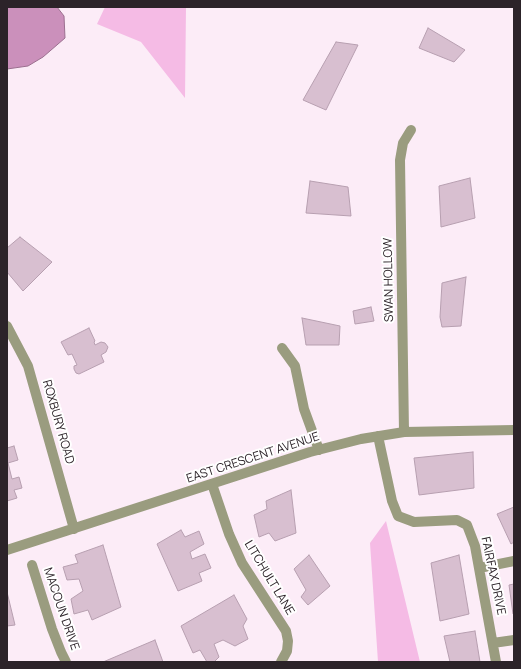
<!DOCTYPE html>
<html>
<head>
<meta charset="utf-8">
<style>
	body { margin:0 }
	#map { position:relative; width:521px; height:669px; overflow:hidden; background:#fcecf7; font-family:Manrope,sans-serif }
	canvas { display:block }
	.frame { position:absolute; inset:0; border:8px solid #2c2329; pointer-events:none }
</style>
</head>
<body>
<div id="map">
<canvas width="521" height="669"></canvas>
<div class="frame"></div>
</div>
<script>
const ctx = document.querySelector('canvas').getContext('2d');
ctx.lineJoin = 'round';
function paint(path, color) { ctx.fillStyle = color; ctx.fill(path, 'evenodd'); }
const toPath = rows => new Path2D(rows.map(r => 'M' + r).join(''));
function stroke(path, color, width, dash) { ctx.strokeStyle = color; ctx.lineWidth = width; ctx.lineCap = dash ? 'butt' : 'round'; ctx.setLineDash(dash || []); ctx.stroke(path); }
function write(font, color, halo, rows, align = 'center') {
  ctx.font = font + ' Manrope,sans-serif'; ctx.lineWidth = 4; ctx.setLineDash([]); ctx.textBaseline = 'middle'; ctx.strokeStyle = halo; ctx.fillStyle = color; for (const [text, x, y, turn = 0] of rows) {
    ctx.save(); ctx.translate(x, y); ctx.rotate((+turn || 0) * Math.PI / 180); ctx.textAlign = isNaN(turn) ? turn : align; if (halo) ctx.strokeText(text, 0, 0); ctx.fillText(text, 0, 0); ctx.restore();
  }
}
paint(toPath([
	[105,7,186,7,185,98,141,42,97,24],
	[386,521,420,662,378,662,370,543]
]), '#f5bbe5');
const water = toPath([
	[7,7,57,7,64,16,65,38,43,57,28,66,7,69,7,7]
]);
paint(water, '#cb90bb');
stroke(water, '#9b6f8f', 1);
const building = toPath([
	[428,28,465,50,454,62,419,48,428,28],
	[336,42,358,45,326,110,303,100,336,42],
	[470,178,475,218,441,227,439,186,470,178],
	[310,181,348,187,351,216,306,213,310,181],
	[20,237,52,262,23,291,7,272,7,248,20,237],
	[466,277,461,326,442,327,440,317,442,283,466,277],
	[371,307,374,321,355,324,353,311,371,307],
	[302,318,340,326,339,345,306,345,302,318],
	[89,328,95,341,94,342,95,345,101,342,105,343,108,347,106,352,101,355,104,362,79,374,76,373,74,369,74,366,77,365,72,354,68,355,61,342,89,328],
	[14,446,18,460,8,463,12,479,19,477,22,488,14,490,17,498,7,501,7,448,14,446],
	[473,452,474,488,419,495,414,458,473,452],
	[291,490,296,533,275,541,269,533,259,537,254,515,267,509,266,501,291,490],
	[514,507,514,542,511,544,497,514,514,507],
	[181,530,185,537,199,531,204,544,190,552,192,559,205,554,211,568,199,573,202,581,178,591,157,544,181,530],
	[103,545,121,607,92,620,88,610,74,614,71,599,83,591,79,579,67,580,63,567,78,563,75,555,103,545],
	[309,555,330,586,308,605,301,597,306,590,294,569,309,555],
	[459,555,469,614,440,621,431,563,459,555],
	[514,584,514,614,513,614,509,585,514,584],
	[7,592,15,625,7,626,7,592],
	[234,595,247,619,243,626,248,639,235,646,223,640,214,644,219,657,214,662,207,662,200,650,193,653,181,626,234,595],
	[475,631,480,662,450,662,444,636,475,631],
	[155,640,163,662,103,662,155,640]
]);
paint(building, '#d8bfd0');
stroke(building, '#b79fb0', 1);
stroke(toPath([
	[7,326,28,366,74,529],
	[282,348,295,366,304,409,319,450],
	[404,432,400,160,403,143,411,130],
	[378,436,392,501,398,516,414,522,457,520,467,525,475,546,496,662],
	[212,484,229,534,242,563,286,631,288,641,287,651,281,662],
	[7,550,310,452,361,439,404,432,514,430],
	[32,565,52,629,61,652,66,662],
	[479,568,514,561],
	[493,643,514,640]
]), '#9a9c7f', 10);
write('12px', '#2c2329', '#fff', [
	["SWAN HOLLOW",389,280,-91],
	["ROXBURY ROAD",58,422,74],
	["EAST CRESCENT AVENUE",253,458,-18],
	["FAIRFAX DRIVE",493,576,78],
	["LITCHULT LANE",269,578,59],
	["MACOUN DRIVE",61,609,71]
]);
</script>
</body>
</html>
